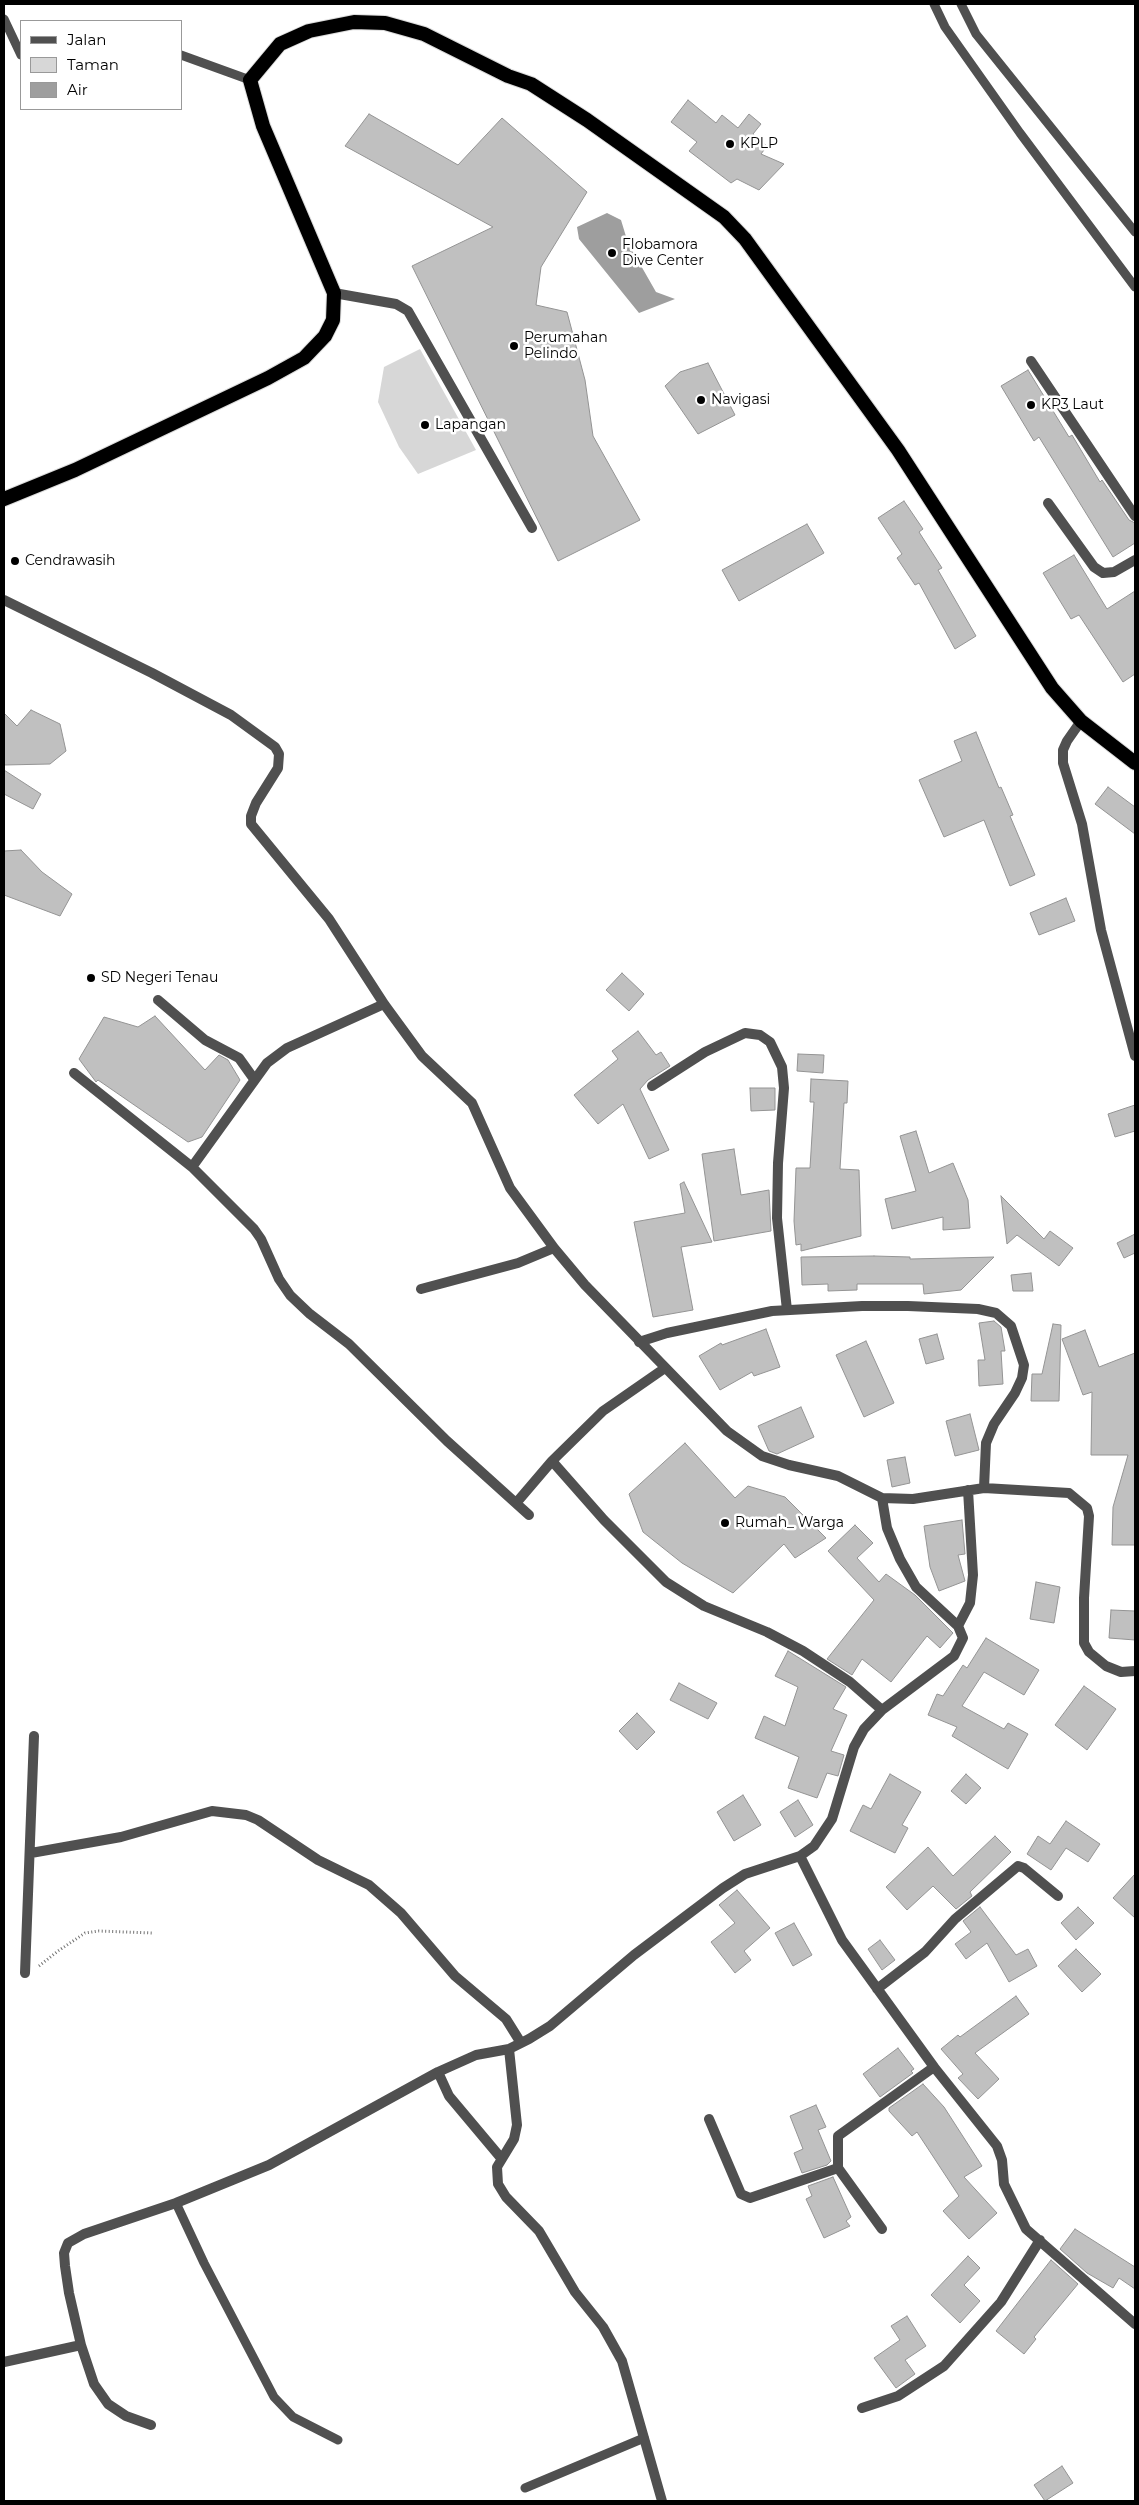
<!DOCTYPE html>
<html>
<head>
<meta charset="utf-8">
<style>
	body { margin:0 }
	#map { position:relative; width:1139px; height:2505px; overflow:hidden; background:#fff; font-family:Montserrat,sans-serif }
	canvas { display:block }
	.frame { position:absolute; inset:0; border:5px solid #000; pointer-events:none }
	.legend { position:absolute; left:20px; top:20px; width:162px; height:90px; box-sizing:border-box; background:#fff; border:1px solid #999; margin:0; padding:6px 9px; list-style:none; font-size:15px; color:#000 }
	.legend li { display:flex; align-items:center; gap:10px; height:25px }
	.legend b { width:25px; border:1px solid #999 }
</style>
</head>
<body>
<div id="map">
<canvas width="1139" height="2505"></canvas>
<div class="frame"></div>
<ul class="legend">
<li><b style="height:6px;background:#505050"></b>Jalan</li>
<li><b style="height:14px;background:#d7d7d7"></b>Taman</li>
<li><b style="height:14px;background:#9e9e9e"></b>Air</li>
</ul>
</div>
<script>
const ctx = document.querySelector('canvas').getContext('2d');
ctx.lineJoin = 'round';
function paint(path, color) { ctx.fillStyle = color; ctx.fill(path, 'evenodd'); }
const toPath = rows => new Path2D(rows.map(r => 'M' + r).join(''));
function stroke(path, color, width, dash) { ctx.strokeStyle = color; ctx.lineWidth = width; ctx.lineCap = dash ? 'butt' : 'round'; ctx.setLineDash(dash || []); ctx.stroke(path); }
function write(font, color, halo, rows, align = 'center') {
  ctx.font = font + ' Montserrat,sans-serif'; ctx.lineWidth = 5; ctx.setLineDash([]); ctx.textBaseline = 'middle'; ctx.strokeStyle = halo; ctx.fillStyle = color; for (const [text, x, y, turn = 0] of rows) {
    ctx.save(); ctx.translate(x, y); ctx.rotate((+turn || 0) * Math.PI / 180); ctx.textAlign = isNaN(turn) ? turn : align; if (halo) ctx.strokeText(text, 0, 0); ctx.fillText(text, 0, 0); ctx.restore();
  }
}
paint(toPath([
	[420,349,476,450,418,474,399,447,378,402,384,367]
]), '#d7d7d7');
paint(toPath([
	[607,213,621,220,628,243,656,292,675,299,639,313,579,239,577,227]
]), '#9e9e9e');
const building = toPath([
	[688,100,716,123,722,115,738,128,749,114,761,124,753,134,767,146,761,154,784,164,759,190,737,179,731,183,689,151,697,142,671,122,688,100],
	[369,114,458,165,502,118,587,192,541,267,536,305,567,312,585,380,593,436,640,520,558,561,412,266,493,227,345,146,369,114],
	[708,363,735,415,698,434,665,386,680,372,708,363],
	[1028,370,1069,437,1072,435,1100,482,1102,480,1129,520,1135,523,1135,543,1113,557,1039,437,1034,441,1001,386,1028,370],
	[904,501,923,529,919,532,942,568,938,570,976,636,955,649,919,583,915,585,897,558,902,554,878,518,904,501],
	[807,524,824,553,739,601,722,570,807,524],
	[1074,555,1107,609,1135,591,1135,674,1123,682,1079,615,1071,619,1043,573,1074,555],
	[31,710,60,724,66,751,50,764,4,765,4,713,17,726,31,710],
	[976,732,999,788,1001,787,1013,815,1010,816,1035,875,1010,886,984,820,944,837,919,780,962,761,954,741,976,732],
	[4,770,41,794,33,809,4,794,4,770],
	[1108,787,1135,807,1135,834,1095,804,1108,787],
	[21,850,42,872,72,894,60,916,4,895,4,851,21,850],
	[1066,898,1075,921,1039,935,1030,913,1066,898],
	[622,973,644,994,629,1011,606,990,622,973],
	[155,1016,205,1070,219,1055,228,1060,240,1080,202,1137,188,1142,98,1080,96,1082,79,1059,104,1017,138,1027,155,1016],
	[638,1031,656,1055,661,1052,670,1066,648,1080,640,1089,669,1150,649,1159,623,1104,598,1124,574,1095,618,1059,612,1051,638,1031],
	[798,1054,824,1055,823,1073,797,1071,798,1054],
	[811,1079,848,1081,847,1103,844,1103,840,1169,859,1170,861,1236,801,1251,801,1244,796,1245,794,1221,796,1168,810,1168,814,1102,810,1102,811,1079],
	[750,1088,775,1088,775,1110,751,1111,750,1088],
	[1135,1105,1135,1131,1115,1137,1108,1114,1135,1105],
	[916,1131,929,1173,953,1163,968,1200,970,1228,943,1230,943,1217,892,1229,885,1199,916,1191,900,1136,916,1131],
	[734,1149,741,1195,769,1190,771,1231,714,1241,702,1154,734,1149],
	[684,1182,712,1242,681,1247,693,1310,653,1317,634,1222,685,1213,680,1184,684,1182],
	[1001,1196,1044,1239,1050,1231,1073,1248,1059,1266,1017,1235,1007,1244,1001,1196],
	[1135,1234,1135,1253,1124,1258,1117,1243,1135,1234],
	[874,1256,910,1257,910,1259,994,1257,961,1290,924,1294,923,1284,857,1284,857,1290,828,1291,828,1284,802,1285,801,1257,874,1256],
	[1031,1273,1033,1291,1013,1291,1011,1275,1031,1273],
	[994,1321,1001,1327,1005,1351,1001,1351,1003,1384,979,1386,978,1360,985,1360,979,1323,994,1321],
	[1053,1324,1061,1325,1059,1401,1031,1401,1032,1374,1042,1374,1053,1324],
	[766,1329,780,1367,754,1376,752,1372,720,1390,699,1356,721,1343,722,1345,766,1329],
	[1085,1330,1099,1367,1135,1353,1135,1545,1112,1545,1113,1507,1128,1455,1091,1455,1092,1392,1083,1395,1062,1339,1085,1330],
	[937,1334,944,1359,926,1364,919,1339,937,1334],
	[866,1341,894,1403,864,1417,836,1355,866,1341],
	[801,1407,814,1437,777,1454,769,1451,758,1426,801,1407],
	[970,1414,979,1450,955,1456,946,1421,970,1414],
	[685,1443,735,1498,748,1486,785,1497,826,1538,795,1558,784,1544,733,1593,682,1563,643,1532,629,1494,685,1443],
	[905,1457,910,1483,892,1487,887,1460,905,1457],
	[962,1520,965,1554,958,1555,965,1581,939,1591,930,1567,924,1526,962,1520],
	[855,1525,873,1543,857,1558,879,1582,886,1574,915,1595,953,1633,940,1648,927,1636,891,1682,862,1659,852,1675,827,1659,874,1600,828,1551,855,1525],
	[1036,1582,1060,1587,1054,1623,1030,1619,1036,1582],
	[1111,1610,1135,1611,1135,1640,1109,1638,1111,1610],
	[986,1638,1039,1670,1024,1695,984,1672,962,1706,1004,1729,1008,1723,1028,1734,1008,1769,952,1736,957,1727,928,1715,937,1694,943,1696,963,1665,967,1668,986,1638],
	[788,1651,846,1687,833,1709,847,1715,831,1751,844,1755,838,1776,827,1773,817,1798,788,1788,799,1757,755,1738,764,1716,785,1726,798,1687,775,1676,788,1651],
	[679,1683,717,1703,708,1719,670,1700,679,1683],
	[1084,1686,1116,1709,1087,1750,1055,1725,1084,1686],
	[637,1713,655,1732,637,1750,619,1731,637,1713],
	[890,1774,921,1792,902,1825,908,1828,895,1853,850,1831,863,1805,871,1809,890,1774],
	[966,1774,981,1788,966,1804,951,1791,966,1774],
	[743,1795,761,1825,734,1841,717,1812,743,1795],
	[798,1800,813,1825,795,1837,780,1812,798,1800],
	[1066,1821,1100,1844,1088,1862,1066,1848,1051,1870,1027,1854,1038,1836,1050,1844,1066,1821],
	[995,1836,1011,1852,970,1892,972,1896,956,1909,933,1886,907,1910,886,1887,928,1847,953,1876,995,1836],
	[1135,1874,1135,1918,1113,1898,1135,1874],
	[737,1890,770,1928,744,1951,751,1960,735,1973,711,1942,735,1923,719,1905,737,1890],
	[980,1907,1016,1955,1028,1949,1037,1966,1009,1982,987,1943,966,1959,955,1944,971,1932,963,1921,980,1907],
	[1078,1907,1094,1923,1076,1940,1061,1923,1078,1907],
	[794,1923,812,1955,793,1966,775,1933,794,1923],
	[880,1940,895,1960,882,1970,868,1949,880,1940],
	[1076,1949,1101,1974,1082,1992,1058,1966,1076,1949],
	[1016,1996,1029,2014,975,2053,999,2079,978,2099,958,2078,963,2074,941,2049,958,2035,960,2037,1016,1996],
	[898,2048,914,2069,911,2071,913,2073,880,2097,863,2074,898,2048],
	[923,2084,944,2107,982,2166,964,2177,997,2213,969,2239,943,2211,959,2196,917,2132,912,2136,889,2111,889,2108,923,2084],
	[816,2105,826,2127,818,2130,831,2161,827,2165,802,2173,794,2153,803,2149,790,2116,816,2105],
	[833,2177,851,2217,846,2221,850,2226,824,2238,806,2199,812,2196,808,2186,833,2177],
	[1075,2229,1135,2267,1135,2289,1119,2278,1113,2288,1087,2273,1060,2249,1075,2229],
	[968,2256,980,2268,964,2285,980,2301,960,2323,931,2295,968,2256],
	[1051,2260,1078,2284,1034,2337,1036,2339,1024,2354,996,2331,1051,2260],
	[907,2316,926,2346,905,2360,915,2374,896,2388,874,2358,900,2340,891,2326,907,2316],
	[1062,2466,1073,2483,1045,2501,1034,2485,1062,2466]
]);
paint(building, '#c0c0c0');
stroke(building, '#949494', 1);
const trunk = toPath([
	[4,499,75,470,268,378,304,358,325,336,333,320,334,293,263,126,250,80,280,44,309,31,354,22,385,23,424,34,508,76,531,84,587,120,724,217,745,239,898,450,1052,688,1081,721,1135,763]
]);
stroke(trunk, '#dbdbdb', 16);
stroke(toPath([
	[39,1966,58,1951,85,1933,99,1931,153,1933]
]), '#727272', 3, [1, 2.5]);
stroke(toPath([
	[934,4,945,27,1020,133,1135,287],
	[961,4,976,34,1135,232],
	[4,19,21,55],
	[181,55,250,80],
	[176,2203,204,2263,274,2397,293,2417,338,2440],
	[525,2488,644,2438]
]), '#505050', 9);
stroke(toPath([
	[334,293,396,304,408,311,532,528],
	[1031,361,1135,516],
	[1048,503,1094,567,1103,573,1114,572,1135,560],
	[4,600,152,673,231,715,275,747,279,754,278,768,256,803,251,816,251,824,329,919,384,1004,422,1056,472,1103,510,1188,554,1248,585,1285,727,1431,762,1456,789,1465,838,1476,882,1498,913,1499,984,1488,1069,1493,1087,1508,1089,1516,1084,1598,1084,1643,1089,1652,1106,1666,1121,1672,1135,1671],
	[1081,721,1067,741,1063,750,1063,763,1082,824,1101,930,1135,1056],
	[158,1000,205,1040,239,1058,254,1079],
	[384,1004,287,1048,267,1063,192,1167,254,1229,261,1239,279,1279,290,1295,310,1314,349,1344,447,1441,529,1515],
	[74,1073,192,1167],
	[652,1086,705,1052,745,1033,760,1035,770,1042,782,1067,784,1088,778,1163,777,1218,787,1310],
	[421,1289,518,1263,554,1248],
	[639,1342,667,1333,772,1311,862,1306,908,1306,978,1309,996,1313,1011,1326,1024,1365,1022,1378,1015,1393,994,1424,986,1443,984,1488],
	[552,1461,604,1520,666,1582,704,1606,767,1632,803,1651,850,1682,882,1710],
	[517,1502,552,1461,603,1411,665,1368],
	[958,1626,970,1603,973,1575,968,1490],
	[31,1853,121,1837,212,1811,246,1815,258,1820,318,1860,369,1885,401,1913,455,1976,506,2019,521,2043],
	[800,1856,842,1940,934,2067,997,2146,1002,2160,1004,2184,1026,2229,1135,2324],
	[25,1973,34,1736],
	[877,1989,925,1952,955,1919,1018,1866,1024,1868,1058,1896],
	[509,2049,517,2125,514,2139,497,2167,498,2184,506,2197,539,2231,575,2292,603,2327,622,2361,662,2501],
	[438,2072,449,2096,501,2158],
	[709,2119,741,2194,750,2198,838,2168],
	[882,2229,838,2168,838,2136,934,2067],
	[4,2362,81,2345],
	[862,2408,898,2396,944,2366,1001,2302,1040,2240],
	[151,2425,126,2416,108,2404,94,2384,81,2345,69,2293,65,2266,64,2253,68,2243,84,2234,176,2203,269,2165,438,2072,476,2055,509,2049,529,2039,550,2026,634,1955,723,1888,745,1874,800,1856,814,1846,832,1819,854,1747,864,1729,882,1710,954,1656,963,1638,958,1626,916,1587,900,1559,887,1528,882,1498]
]), '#505050', 10);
stroke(trunk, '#000', 14);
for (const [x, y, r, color] of [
	[730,144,5,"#000"],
	[612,253,5,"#000"],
	[514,346,5,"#000"],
	[701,400,5,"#000"],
	[1031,405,5,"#000"],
	[425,425,5,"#000"],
	[15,561,5,"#000"],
	[91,978,5,"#000"],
	[725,1523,5,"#000"]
]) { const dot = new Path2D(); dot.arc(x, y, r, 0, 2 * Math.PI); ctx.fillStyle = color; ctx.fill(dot); stroke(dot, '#fff', 2); }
write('14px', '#000', '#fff', [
	["KPLP",740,144],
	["Flobamora",622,245],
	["Dive Center",622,261],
	["Perumahan",524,338],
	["Pelindo",524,354],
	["Navigasi",711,400],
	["KP3 Laut",1041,405],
	["Lapangan",435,425],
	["Cendrawasih",25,561],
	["SD Negeri Tenau",101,978],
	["Rumah_ Warga",735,1523]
], 'left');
</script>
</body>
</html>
